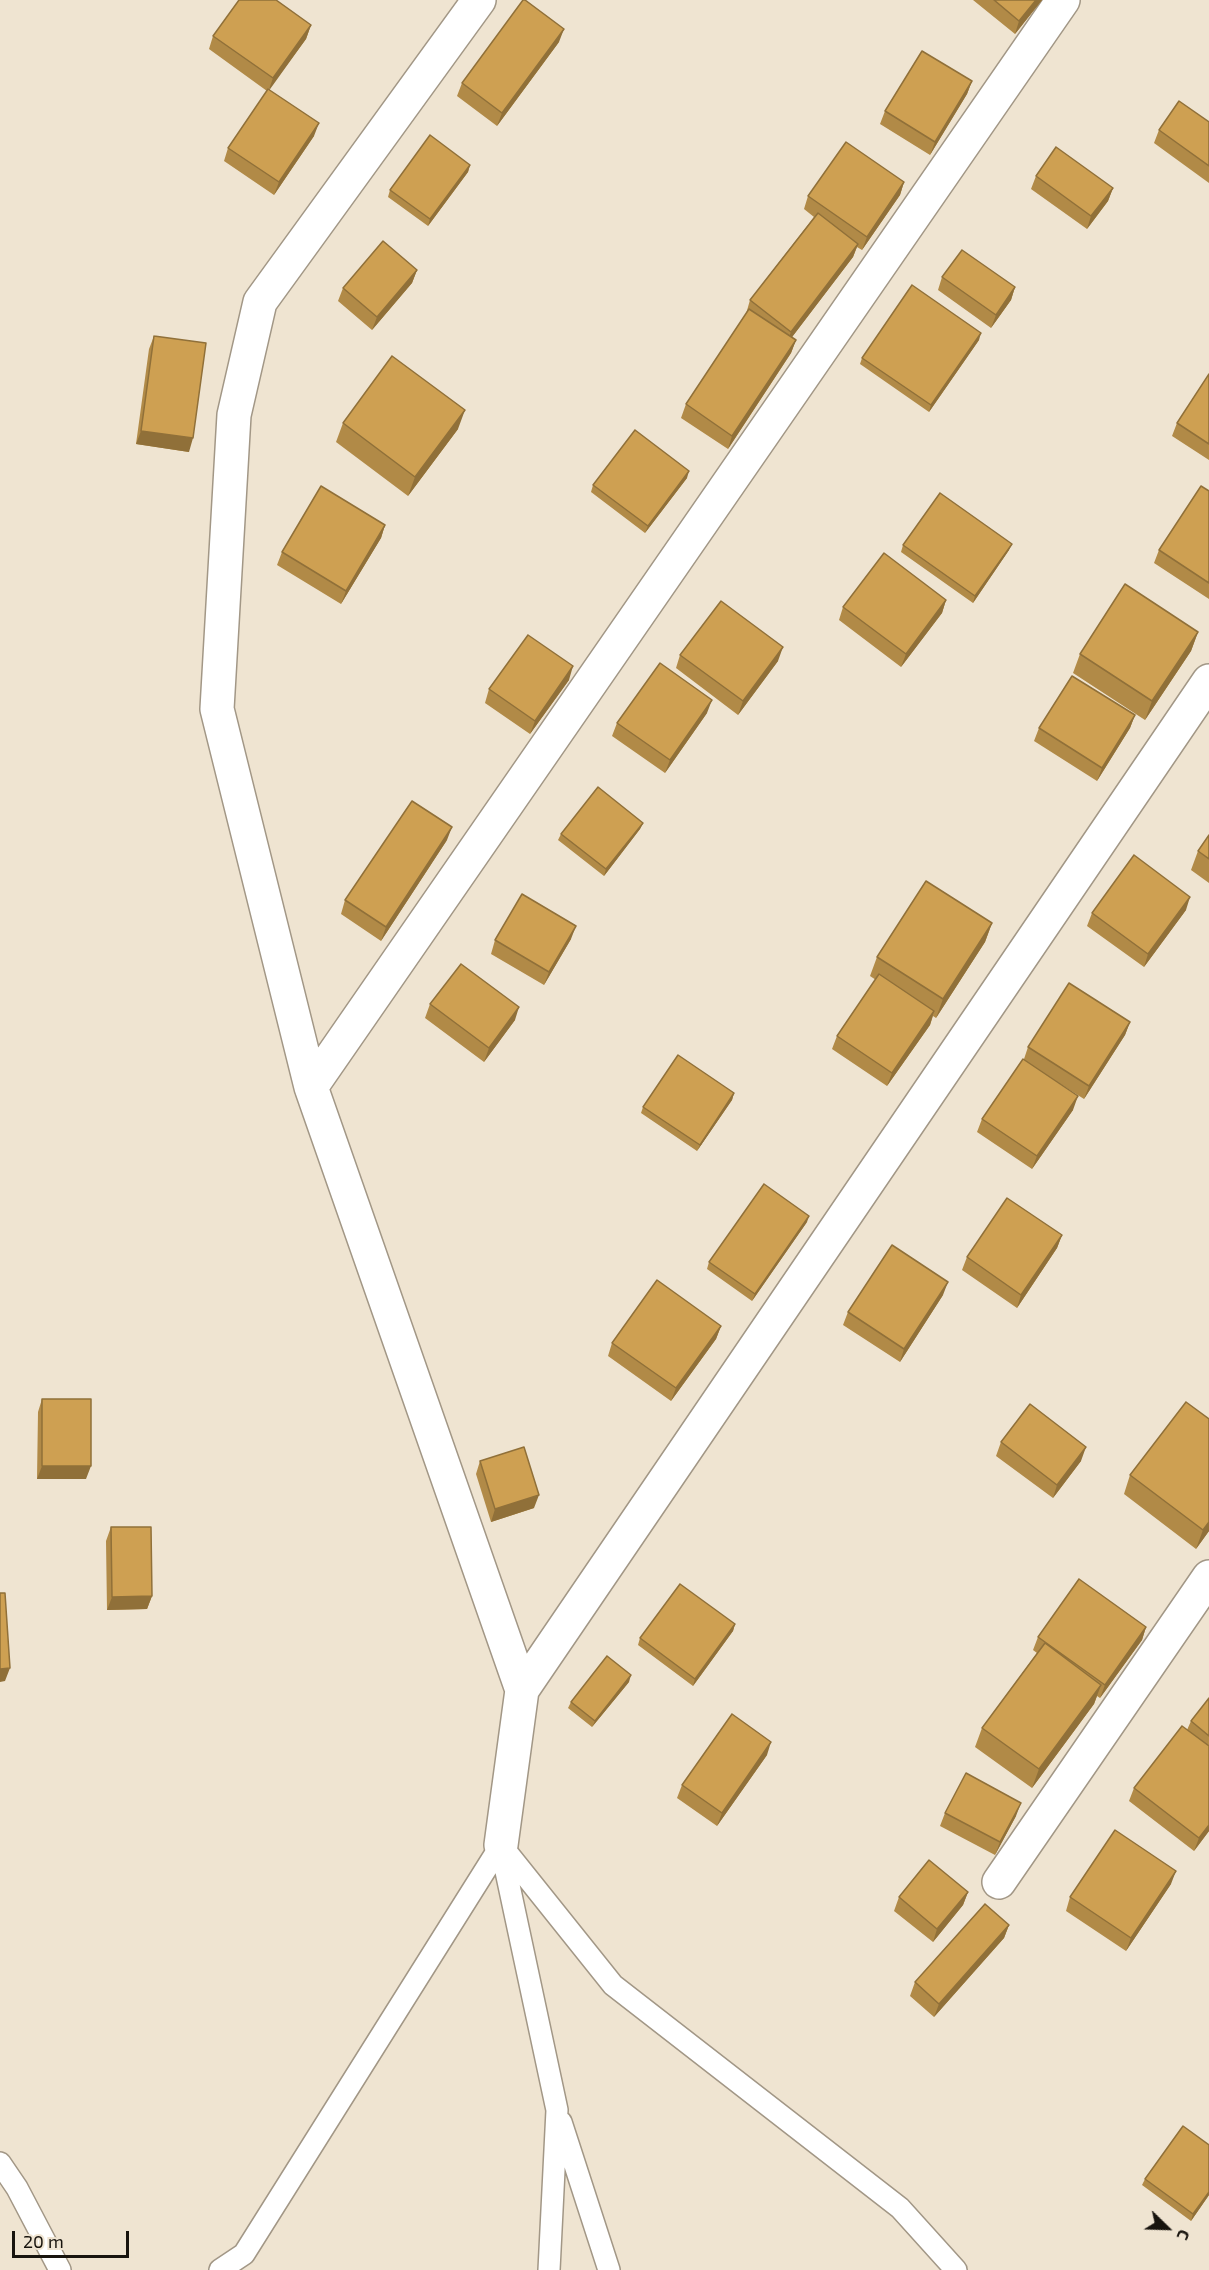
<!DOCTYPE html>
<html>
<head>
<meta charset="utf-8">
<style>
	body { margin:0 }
	#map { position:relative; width:1209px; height:2270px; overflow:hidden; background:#efe4d1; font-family:"Exo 2",sans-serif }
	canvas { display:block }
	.north { position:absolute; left:1137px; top:2198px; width:60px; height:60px; -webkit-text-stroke:4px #efe4d1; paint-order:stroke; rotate:113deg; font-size:16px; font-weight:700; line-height:24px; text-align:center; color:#18140e }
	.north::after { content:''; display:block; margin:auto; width:21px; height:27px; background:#18140e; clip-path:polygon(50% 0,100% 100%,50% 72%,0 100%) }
	.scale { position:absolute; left:12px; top:2231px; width:117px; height:27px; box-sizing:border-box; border:3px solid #18140e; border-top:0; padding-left:8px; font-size:18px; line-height:21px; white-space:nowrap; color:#18140e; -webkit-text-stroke:4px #efe4d1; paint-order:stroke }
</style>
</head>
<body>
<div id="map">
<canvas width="1209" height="2270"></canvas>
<div class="north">С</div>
<div class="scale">20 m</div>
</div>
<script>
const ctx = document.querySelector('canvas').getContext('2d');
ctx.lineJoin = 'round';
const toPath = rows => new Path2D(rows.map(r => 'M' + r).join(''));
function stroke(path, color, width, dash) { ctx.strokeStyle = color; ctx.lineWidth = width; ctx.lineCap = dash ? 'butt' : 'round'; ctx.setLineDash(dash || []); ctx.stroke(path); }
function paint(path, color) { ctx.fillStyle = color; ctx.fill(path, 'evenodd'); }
const lane = toPath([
	[501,1845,613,1985,900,2208,956,2270],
	[501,1848,557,2110,549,2270],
	[561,2122,609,2270],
	[0,2163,17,2188,60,2270],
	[220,2270,244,2254,501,1845]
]);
const street = toPath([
	[479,0,260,302,234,415,217,709,311,1087,522,1690,501,1845],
	[311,1087,1063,0],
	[522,1690,1209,681],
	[999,1882,1209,1577]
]);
stroke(lane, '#a29786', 24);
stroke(street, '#a29786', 36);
stroke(lane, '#fff', 21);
stroke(street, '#fff', 33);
paint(toPath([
	[973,0,1042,0,1015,34],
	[311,25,306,39,269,89,314,136,274,195,224,161,228,148,267,91,209,49,213,36],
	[559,42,497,126,457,96,462,83],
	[972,81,967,94,930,155,880,124,885,111],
	[1209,122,1209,183,1154,143,1159,130],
	[470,165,468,172,428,226,388,197,390,190],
	[1036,176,1113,188,1108,201,1087,229,1031,189],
	[904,182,900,195,862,250,857,247,853,257,792,337,796,340,791,353,728,449,681,418,686,404,746,314,750,300,814,217,804,209,808,196],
	[417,270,412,283,372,330,338,301,343,288],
	[942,277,1015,287,1011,300,991,328,938,290],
	[154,336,189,452,136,444,149,349],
	[979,340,929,412,860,364,862,358],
	[1209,374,1209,460,1172,436,1177,423],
	[343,423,458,429,408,496,336,442],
	[687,478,645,533,591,492,593,485],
	[1209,491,1209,599,1154,563,1159,550],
	[385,525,381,538,341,604,277,565,282,552],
	[903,545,1009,550,973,603,901,552],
	[946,600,942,613,901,667,839,620,843,607],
	[1198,632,1191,651,1145,720,1073,673,1080,654],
	[680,655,778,661,738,715,676,668],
	[569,680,530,734,485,703,489,689],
	[707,713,665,773,612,736,617,723],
	[1135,715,1130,728,1097,781,1034,741,1039,728],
	[643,823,640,829,604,876,558,840,561,834],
	[1209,835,1209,883,1191,870,1198,851],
	[447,840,381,941,341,914,345,900],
	[1186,910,1144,967,1087,926,1092,913],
	[992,923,985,942,936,1018,933,1016,930,1025,887,1086,832,1049,837,1036,876,980,870,976,877,957],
	[571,939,544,985,491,954,495,940],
	[430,1004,515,1020,484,1062,425,1018],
	[1130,1022,1125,1035,1084,1099,1046,1075,1073,1110,1032,1169,977,1132,982,1119,1024,1059,1028,1047],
	[734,1093,732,1100,697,1151,641,1113,643,1107],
	[807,1222,752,1301,707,1269,709,1262],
	[1062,1235,1057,1248,1017,1308,962,1270,967,1257],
	[943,1295,900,1362,843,1325,848,1312],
	[721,1326,716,1339,671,1401,608,1356,612,1343],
	[42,1399,86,1479,37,1479,38,1412],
	[1209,1419,1209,1531,1196,1549,1124,1494,1130,1475],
	[1001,1442,1081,1461,1053,1498,996,1456],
	[480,1461,534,1508,491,1522,476,1474],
	[111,1527,152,1596,147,1609,107,1610,106,1541],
	[735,1624,733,1631,693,1686,638,1645,640,1638],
	[1146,1627,1142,1640,1100,1698,1097,1696,1094,1704,1032,1788,975,1747,982,1728,1037,1653,1033,1650,1038,1637],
	[629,1682,592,1727,568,1708,571,1702],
	[1209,1698,1209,1831,1194,1851,1129,1801,1134,1788,1187,1730,1191,1721],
	[767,1755,717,1826,677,1798,682,1785],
	[945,1813,1016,1816,995,1855,940,1826],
	[1171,1884,1126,1951,1066,1911,1070,1897],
	[968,1892,963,1905,933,1942,894,1911,899,1897],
	[1009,1925,1004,1938,934,2017,910,1996,915,1982],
	[1209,2145,1209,2195,1191,2221,1142,2185,1145,2179]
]), '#b18a47');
paint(toPath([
	[1036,0,1042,0,1015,34,1019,21],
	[311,25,306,39,268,92,273,78],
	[564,29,559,42,497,126,502,113],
	[972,81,967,94,930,155,935,142],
	[319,123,314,136,274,195,279,182],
	[470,165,468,172,428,226,430,219],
	[904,182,900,195,862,250,867,237],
	[1113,188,1108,201,1087,229,1091,216],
	[858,244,853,257,786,345,791,332],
	[417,270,412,283,372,330,377,317],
	[1015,287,1011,300,991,328,996,315],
	[981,333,979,340,929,412,931,405],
	[796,340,791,353,728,449,732,436],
	[465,410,458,429,408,496,415,477],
	[141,431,193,438,189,452,136,444],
	[689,471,687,478,645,533,648,526],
	[385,525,381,538,341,604,346,591],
	[1012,544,1009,550,973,603,975,596],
	[946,600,942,613,901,667,906,654],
	[1198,632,1191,651,1145,720,1152,701],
	[783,647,778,661,738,715,743,701],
	[573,666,569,680,530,734,535,721],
	[712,700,707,713,665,773,670,760],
	[1135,715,1130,728,1097,781,1102,768],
	[643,823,640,829,604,876,606,869],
	[452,827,447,840,381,941,386,927],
	[1190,897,1186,910,1144,967,1148,954],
	[992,923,985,942,936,1018,943,999],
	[576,926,571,939,544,985,549,972],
	[519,1007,515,1020,484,1062,489,1048],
	[934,1011,930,1025,887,1086,892,1073],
	[1130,1022,1125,1035,1084,1099,1089,1086],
	[734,1093,732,1100,697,1151,700,1145],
	[1078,1096,1073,1110,1032,1169,1037,1156],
	[809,1216,807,1222,752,1301,755,1294],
	[1062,1235,1057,1248,1017,1308,1021,1295],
	[948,1282,943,1295,900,1362,904,1349],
	[721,1326,716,1339,671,1401,676,1388],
	[1086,1447,1081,1461,1053,1498,1057,1485],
	[42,1466,91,1466,86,1479,37,1479],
	[539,1495,534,1508,491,1522,495,1509],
	[1209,1522,1209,1531,1196,1549,1203,1530],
	[152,1596,147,1609,107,1610,112,1597],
	[735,1624,733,1631,693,1686,695,1679],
	[1146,1627,1142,1640,1100,1698,1105,1685],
	[10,1668,5,1681,0,1682,0,1669],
	[631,1675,629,1682,592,1727,595,1721],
	[1101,1685,1094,1704,1032,1788,1039,1769],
	[771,1742,767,1755,717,1826,722,1813],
	[1021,1803,1016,1816,995,1855,1000,1842],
	[1209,1825,1209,1831,1194,1851,1199,1838],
	[1176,1871,1171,1884,1126,1951,1131,1938],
	[968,1892,963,1905,933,1942,937,1929],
	[1009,1925,1004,1938,934,2017,939,2004],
	[1209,2192,1209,2195,1191,2221,1193,2214]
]), '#907039');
const building = toPath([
	[239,0,276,0,311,25,273,78,213,36,239,0],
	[523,0,525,0,564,29,502,113,462,83,523,0],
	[994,0,1036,0,1019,21,994,0],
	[922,51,972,81,935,142,885,111,922,51],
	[268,89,319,123,279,182,228,148,268,89],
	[1179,101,1209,122,1209,166,1159,130,1179,101],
	[430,135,470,165,430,219,390,190,430,135],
	[846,142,904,182,867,237,808,196,846,142],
	[1056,147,1113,188,1091,216,1036,176,1056,147],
	[818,213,858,244,791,332,750,300,818,213],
	[383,241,417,270,377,317,343,288,383,241],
	[962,250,1015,287,996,315,942,277,962,250],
	[912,285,981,333,931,405,862,358,912,285],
	[749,309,796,340,732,436,686,404,749,309],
	[154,336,206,343,193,438,141,431,154,336],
	[392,356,465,410,415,477,343,423,392,356],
	[1209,374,1209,444,1177,423,1209,374],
	[635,430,689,471,648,526,593,485,635,430],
	[321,486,385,525,346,591,282,552,321,486],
	[1201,486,1209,491,1209,583,1159,550,1201,486],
	[940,493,1012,544,975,596,903,545,940,493],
	[884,553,946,600,906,654,843,607,884,553],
	[1125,584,1198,632,1152,701,1080,654,1125,584],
	[721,601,783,647,743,701,680,655,721,601],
	[528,635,573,666,535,721,489,689,528,635],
	[660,663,712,700,670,760,617,723,660,663],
	[1072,676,1135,715,1102,768,1039,728,1072,676],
	[598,787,643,823,606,869,561,834,598,787],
	[412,801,452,827,386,927,345,900,412,801],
	[1209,835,1209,859,1198,851,1209,835],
	[1134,855,1190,897,1148,954,1092,913,1134,855],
	[926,881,992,923,943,999,877,957,926,881],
	[522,894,576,926,549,972,495,940,522,894],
	[461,964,519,1007,489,1048,430,1004,461,964],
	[879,974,934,1011,892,1073,837,1036,879,974],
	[1069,983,1130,1022,1089,1086,1028,1047,1069,983],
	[678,1055,734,1093,700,1145,643,1107,678,1055],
	[1023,1059,1078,1096,1037,1156,982,1119,1023,1059],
	[764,1184,809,1216,755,1294,709,1262,764,1184],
	[1007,1198,1062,1235,1021,1295,967,1257,1007,1198],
	[892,1245,948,1282,904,1349,848,1312,892,1245],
	[657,1280,721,1326,676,1388,612,1343,657,1280],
	[42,1399,91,1399,91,1466,42,1466,42,1399],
	[1186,1402,1209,1419,1209,1522,1203,1530,1130,1475,1186,1402],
	[1030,1404,1086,1447,1057,1485,1001,1442,1030,1404],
	[524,1447,539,1495,495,1509,480,1461,524,1447],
	[111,1527,151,1527,152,1596,112,1597,111,1527],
	[1079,1579,1146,1627,1105,1685,1038,1637,1079,1579],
	[680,1584,735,1624,695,1679,640,1638,680,1584],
	[0,1593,5,1593,10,1668,0,1669,0,1593],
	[1045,1643,1101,1685,1039,1769,982,1728,1045,1643],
	[607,1656,631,1675,595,1721,571,1702,607,1656],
	[1209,1698,1209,1736,1191,1721,1209,1698],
	[732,1714,771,1742,722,1813,682,1785,732,1714],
	[1182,1726,1209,1746,1209,1825,1199,1838,1134,1788,1182,1726],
	[966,1773,1021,1803,1000,1842,945,1813,966,1773],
	[1115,1830,1176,1871,1131,1938,1070,1897,1115,1830],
	[929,1860,968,1892,937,1929,899,1897,929,1860],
	[985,1904,1009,1925,939,2004,915,1982,985,1904],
	[1183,2126,1209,2145,1209,2192,1193,2214,1145,2179,1183,2126]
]);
paint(building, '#cea052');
stroke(building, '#907039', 1.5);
</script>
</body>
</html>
